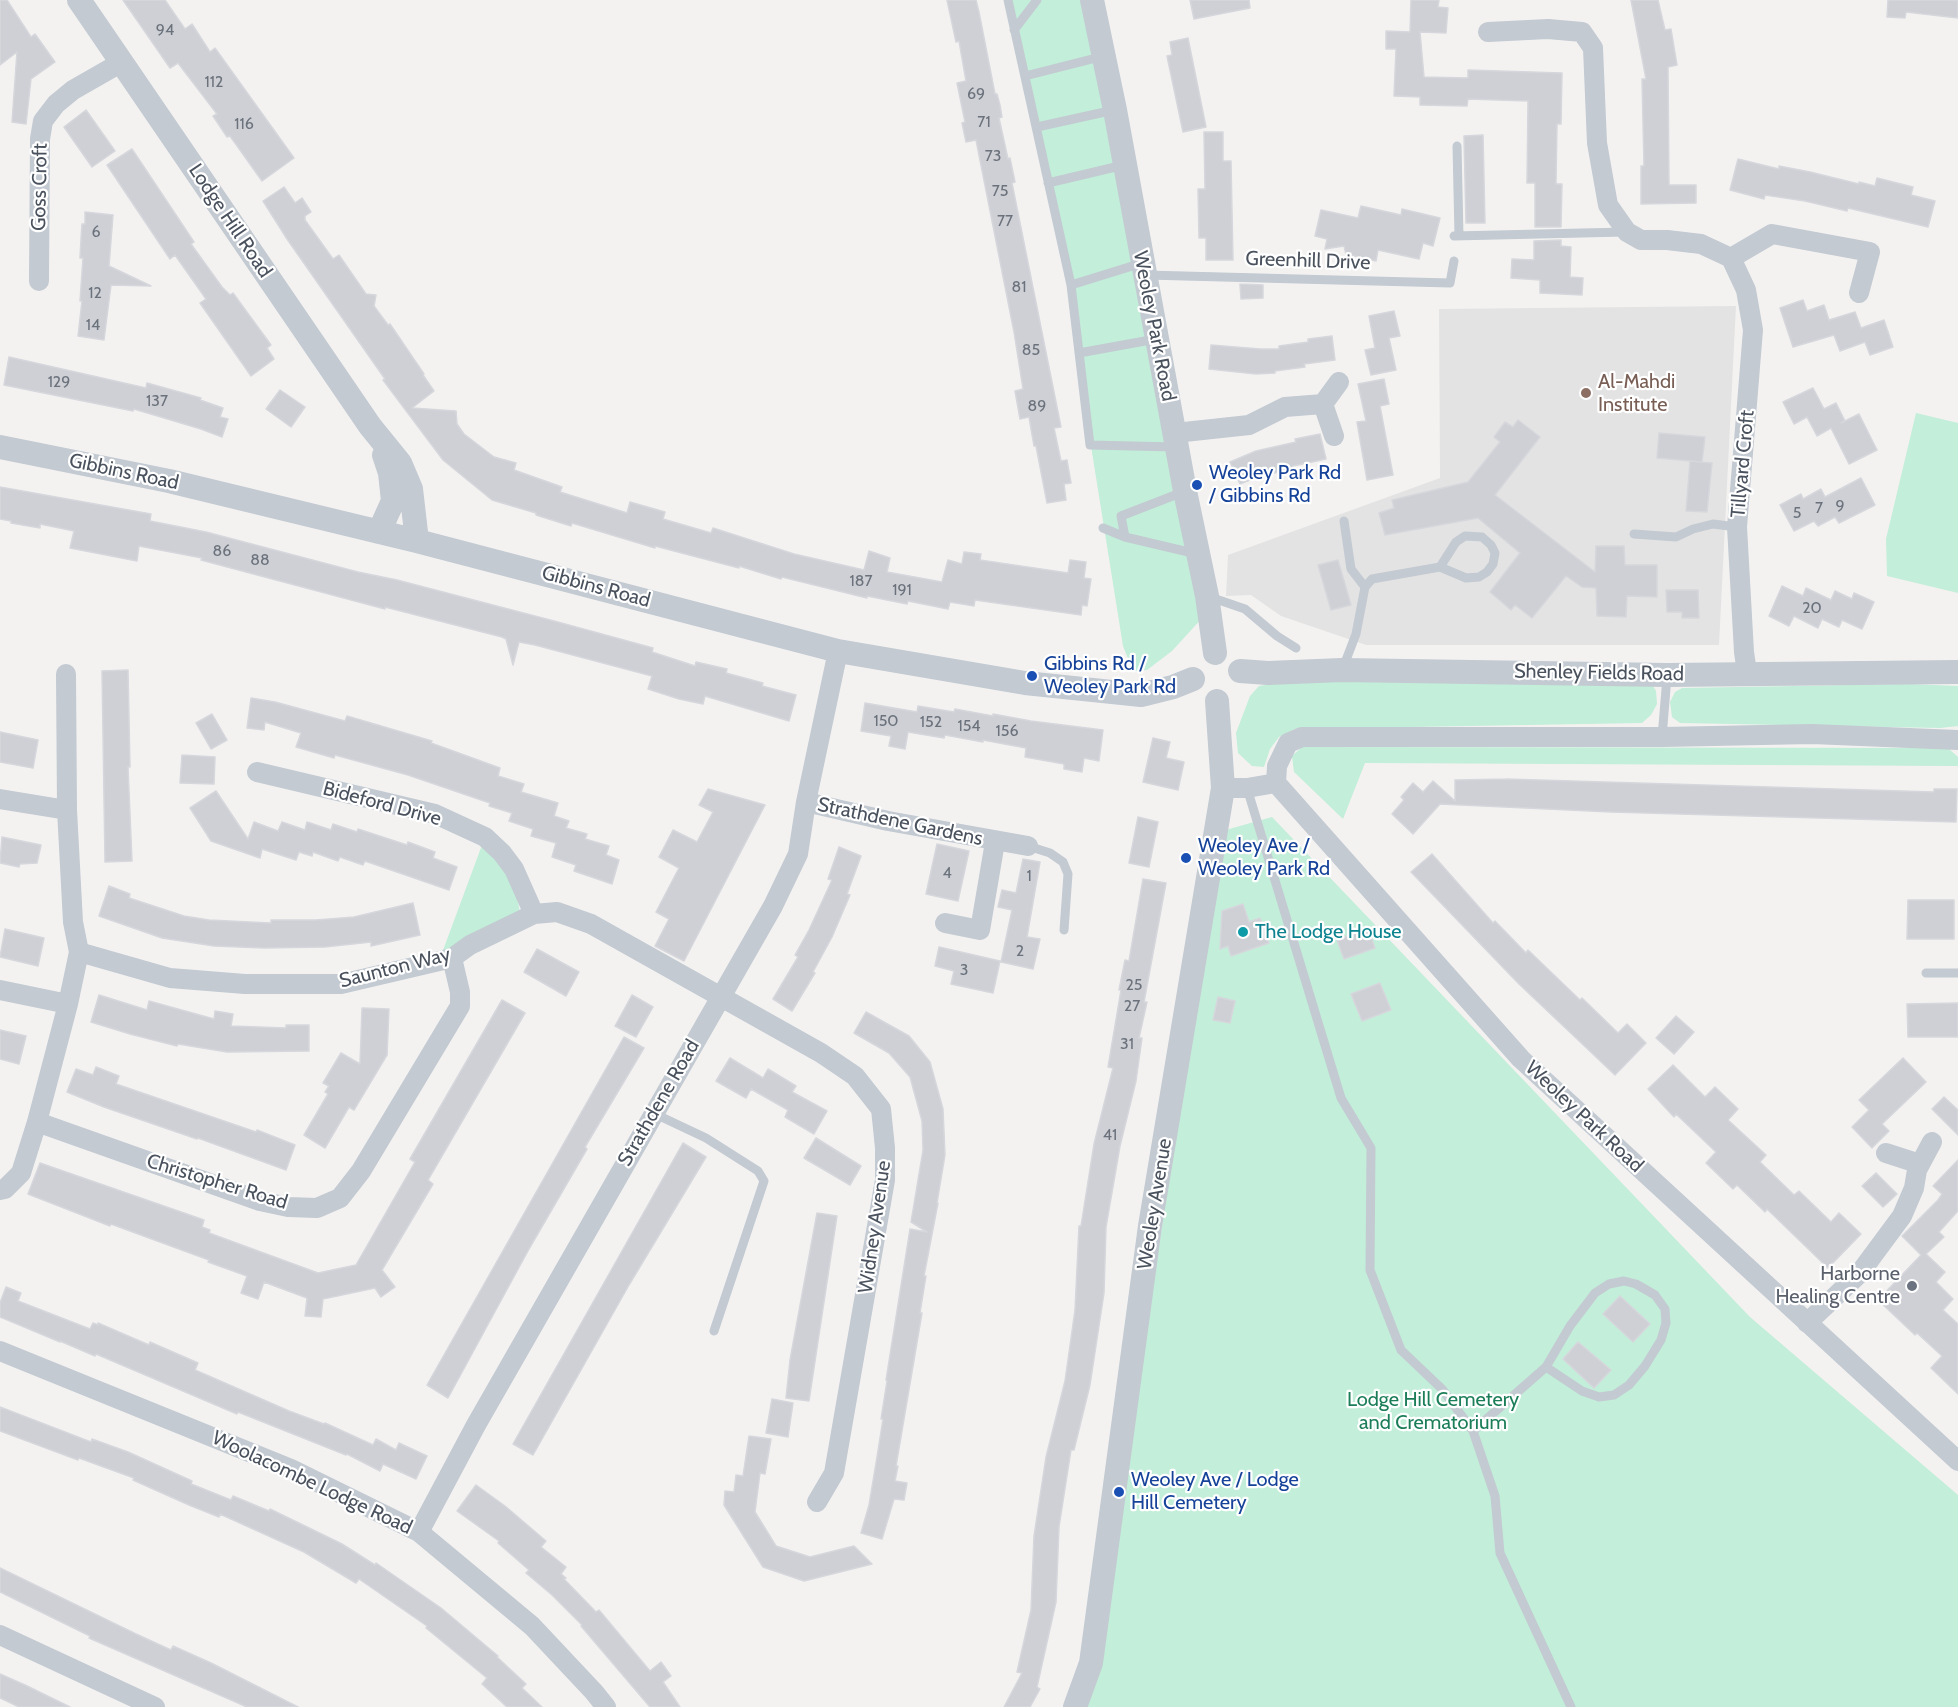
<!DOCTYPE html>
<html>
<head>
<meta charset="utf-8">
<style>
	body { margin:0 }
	canvas { display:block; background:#f3f2f1 }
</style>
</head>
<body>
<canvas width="1958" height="1707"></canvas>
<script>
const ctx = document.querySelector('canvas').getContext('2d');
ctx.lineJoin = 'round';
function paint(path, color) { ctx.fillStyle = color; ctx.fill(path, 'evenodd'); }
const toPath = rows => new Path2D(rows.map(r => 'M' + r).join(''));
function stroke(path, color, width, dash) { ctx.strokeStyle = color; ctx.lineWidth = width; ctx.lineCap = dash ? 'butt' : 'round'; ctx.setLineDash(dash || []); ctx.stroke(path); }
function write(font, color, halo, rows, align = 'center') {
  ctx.font = font + ' Cabin,sans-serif'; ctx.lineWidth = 4.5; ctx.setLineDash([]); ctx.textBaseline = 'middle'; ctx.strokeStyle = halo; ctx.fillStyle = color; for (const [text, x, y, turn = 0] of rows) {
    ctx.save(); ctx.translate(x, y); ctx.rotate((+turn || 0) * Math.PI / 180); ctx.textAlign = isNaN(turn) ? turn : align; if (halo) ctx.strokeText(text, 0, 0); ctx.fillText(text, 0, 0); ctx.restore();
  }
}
paint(toPath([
	[1736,306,1719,645,1366,645,1281,616,1251,595,1226,596,1228,555,1440,478,1439,309]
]), '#e4e3e3');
paint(toPath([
	[1010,0,1085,0,1204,616,1172,651,1147,670,1133,671,1123,646,1091,446,1070,287],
	[1916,413,1958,423,1958,593,1887,576,1886,539],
	[1428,679,1652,684,1656,691,1657,704,1651,715,1642,723,1295,729,1279,737,1270,749,1264,767,1252,766,1238,753,1236,733,1250,696,1259,686,1276,683],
	[1909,684,1958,686,1958,726,1940,728,1680,723,1672,717,1670,702,1675,692,1682,688],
	[1302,747,1948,748,1958,757,1958,766,1365,763,1343,819,1294,772,1292,756],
	[1272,817,1750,1317,1958,1495,1958,1707,1081,1707,1097,1655,1222,831],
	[482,845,504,868,516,893,520,912,442,953]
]), '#c3eed9');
const building = toPath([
	[0,0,7,0,31,37,35,34,55,62,31,79,26,124,12,122,17,52,0,65,0,0],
	[123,0,165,0,185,29,192,24,210,52,215,48,294,158,262,181,230,136,227,137,213,116,217,114,178,63,170,68,123,0],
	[947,0,976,0,979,12,995,94,997,94,1000,105,1002,117,999,118,1008,159,1010,158,1015,182,1012,183,1058,412,1061,427,1054,428,1061,461,1067,460,1071,483,1064,484,1066,500,1047,503,1036,446,1034,446,1029,417,1020,419,1015,391,1023,389,1014,332,976,140,966,142,962,123,965,122,957,83,966,81,959,41,956,42,947,0],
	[1190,0,1249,0,1250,8,1194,19,1190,0],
	[1411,0,1439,0,1438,7,1448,8,1446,33,1420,32,1424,77,1468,78,1468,70,1562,73,1561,124,1557,124,1556,184,1562,184,1561,227,1535,227,1535,183,1527,183,1528,101,1468,99,1467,106,1420,105,1420,97,1394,96,1396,49,1386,49,1386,31,1410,32,1411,0],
	[1631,0,1658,0,1665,30,1671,29,1677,65,1668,67,1669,185,1696,185,1696,203,1641,204,1641,166,1644,166,1642,79,1646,79,1631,0],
	[1888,0,1958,0,1958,18,1906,12,1905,18,1887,17,1888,0],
	[1188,38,1206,127,1183,132,1167,56,1172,55,1170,42,1188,38],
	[86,110,115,151,92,167,64,127,86,110],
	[1204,132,1223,132,1223,161,1231,161,1233,260,1206,260,1206,238,1199,238,1198,189,1205,189,1204,132],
	[1483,135,1485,223,1466,223,1464,136,1483,135],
	[132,149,194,242,191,244,222,287,230,295,233,293,271,345,267,348,274,359,251,376,200,303,206,299,175,255,170,259,107,165,132,149],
	[1738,159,1779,169,1779,166,1810,172,1859,184,1859,182,1875,186,1877,178,1913,187,1911,195,1935,201,1928,227,1848,208,1847,211,1805,201,1765,195,1764,199,1730,190,1738,159],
	[284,187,295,203,302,198,311,212,305,216,305,220,333,259,339,255,366,294,376,295,374,306,388,325,390,324,424,374,423,375,434,391,412,408,456,411,457,424,464,434,494,457,516,463,514,470,562,487,560,492,627,513,630,502,665,512,663,519,711,533,713,528,794,554,864,570,869,551,890,558,887,572,942,582,948,560,962,564,964,552,981,554,980,560,1068,573,1070,560,1086,562,1084,578,1091,579,1087,606,1082,605,1081,615,975,600,974,606,950,602,948,609,908,601,907,604,867,596,867,598,782,577,781,579,739,566,739,568,655,546,655,548,572,523,571,526,536,515,536,513,492,500,443,460,383,380,385,379,287,239,263,201,284,187],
	[1361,206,1401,215,1402,209,1440,218,1433,246,1423,243,1419,259,1378,250,1376,261,1346,254,1344,246,1325,249,1327,239,1315,236,1321,210,1358,218,1361,206],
	[85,212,113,215,109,266,151,286,111,285,104,340,78,336,82,301,80,301,83,258,80,258,81,239,82,224,85,224,85,212],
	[1561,240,1561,246,1571,247,1570,277,1583,278,1582,295,1540,293,1540,280,1511,278,1512,259,1534,260,1534,241,1561,240],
	[1240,284,1263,285,1263,298,1241,299,1240,284],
	[1803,300,1807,311,1824,305,1829,320,1855,312,1861,328,1884,320,1893,347,1870,355,1865,342,1840,351,1834,335,1793,347,1780,308,1803,300],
	[1394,311,1400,336,1389,338,1396,370,1371,375,1365,350,1375,348,1369,316,1394,311],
	[1332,336,1335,360,1304,364,1305,367,1275,371,1275,373,1256,374,1209,369,1211,345,1260,349,1279,349,1279,346,1308,342,1308,339,1332,336],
	[9,357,146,388,147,383,201,398,200,400,223,408,220,417,228,419,222,437,201,429,134,409,133,411,4,385,9,357],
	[1384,379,1389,404,1380,406,1393,475,1367,480,1357,422,1366,421,1358,384,1384,379],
	[1813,388,1824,409,1836,403,1845,421,1841,423,1859,414,1877,450,1849,464,1831,428,1817,436,1807,417,1794,424,1783,402,1813,388],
	[280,390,305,407,291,427,266,409,280,390],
	[1518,420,1540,437,1495,495,1595,572,1596,546,1624,546,1625,565,1657,565,1657,597,1627,596,1626,617,1597,616,1596,588,1582,587,1566,576,1532,618,1515,605,1511,610,1490,592,1520,553,1478,518,1385,535,1379,513,1394,508,1392,500,1468,482,1500,442,1494,437,1505,422,1513,427,1518,420],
	[1659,433,1705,437,1702,462,1657,458,1659,433],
	[1320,434,1326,459,1293,466,1293,469,1260,476,1240,484,1230,462,1256,451,1296,442,1295,439,1320,434],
	[1690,461,1712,463,1707,512,1686,511,1690,461],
	[1861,478,1875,505,1839,523,1835,517,1818,526,1814,521,1794,531,1780,505,1801,494,1803,499,1821,489,1825,497,1861,478],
	[0,487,151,514,150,521,206,532,358,572,397,580,554,621,653,648,652,652,695,666,696,662,727,669,726,673,763,683,762,686,796,695,789,721,705,696,703,704,679,699,648,689,652,676,535,645,519,642,513,665,506,639,502,637,385,607,385,609,201,560,202,558,139,546,137,561,70,548,74,531,40,524,40,528,11,523,11,521,0,519,0,487],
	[1338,560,1351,605,1331,610,1318,565,1338,560],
	[1782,586,1803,596,1806,588,1831,600,1835,591,1852,599,1854,593,1874,602,1862,629,1842,620,1839,627,1822,619,1818,628,1794,616,1789,626,1769,616,1782,586],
	[1666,590,1698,590,1699,618,1682,618,1682,612,1667,612,1666,590],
	[128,670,130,767,128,767,132,861,105,862,102,671,128,670],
	[251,698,275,702,345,721,347,716,432,741,431,743,500,768,498,776,524,784,521,792,558,803,554,816,569,821,566,828,587,834,585,839,609,846,606,855,619,860,612,884,574,871,576,865,552,857,556,843,531,836,533,829,509,821,512,813,489,806,490,803,408,775,335,755,334,758,296,747,301,733,265,722,264,730,247,728,251,698],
	[865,703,917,712,918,706,954,712,955,709,993,716,993,714,1031,721,1103,730,1099,761,1084,758,1082,772,1064,769,1064,764,1025,757,1026,748,983,740,983,742,945,735,944,738,908,732,905,749,889,746,891,736,861,731,865,703],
	[212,714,227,740,211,749,196,723,212,714],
	[0,732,38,740,33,768,0,762,0,732],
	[1153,738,1170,742,1166,758,1184,762,1178,790,1143,782,1153,738],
	[182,755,215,757,214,784,180,783,182,755],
	[1506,779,1934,792,1934,789,1957,789,1956,822,1611,812,1440,804,1413,834,1392,814,1404,800,1401,797,1413,783,1423,792,1433,781,1455,801,1455,780,1506,779],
	[708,789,765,805,684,961,655,946,669,919,656,912,679,868,659,857,673,830,697,842,713,812,699,805,708,789],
	[216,791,248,839,254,822,278,831,282,822,305,830,307,822,331,830,333,824,357,832,358,829,407,845,408,842,435,852,433,858,457,867,449,890,365,861,363,865,340,857,338,861,313,852,312,856,299,852,296,860,262,849,260,858,211,841,190,808,216,791],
	[1138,817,1158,822,1149,867,1129,863,1138,817],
	[2,837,41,845,37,863,20,864,19,867,0,863,2,837],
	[937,844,969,851,958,901,926,894,937,844],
	[839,847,861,856,847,894,850,895,832,937,813,972,815,973,792,1011,773,999,798,957,795,955,809,930,832,880,828,879,839,847],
	[1432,854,1493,923,1495,921,1526,953,1528,950,1580,1000,1582,998,1618,1033,1627,1024,1646,1043,1615,1075,1519,984,1411,872,1432,854],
	[1023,859,1040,862,1027,937,1040,939,1033,969,1001,962,1012,910,998,907,1002,890,1016,893,1023,859],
	[1143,879,1166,883,1144,1002,1147,1002,1139,1038,1142,1038,1136,1081,1120,1146,1106,1227,1104,1293,1090,1385,1074,1450,1071,1450,1059,1527,1056,1602,1037,1687,1040,1689,1030,1707,1004,1707,1022,1673,1017,1672,1031,1610,1034,1536,1046,1457,1065,1381,1075,1310,1079,1226,1081,1226,1094,1144,1113,1068,1108,1067,1121,990,1119,990,1125,960,1129,961,1143,879],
	[109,886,130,894,129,898,184,916,209,920,271,923,271,920,316,920,354,917,413,903,420,935,371,946,371,942,325,947,264,948,214,946,162,938,99,916,109,886],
	[1908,900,1954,900,1954,939,1907,939,1908,900],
	[1243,904,1249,922,1260,918,1269,943,1231,956,1228,946,1220,949,1222,911,1243,904],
	[1368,928,1375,948,1344,959,1337,940,1368,928],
	[5,929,44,938,38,966,0,957,5,929],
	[939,947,1000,961,993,993,951,984,954,971,935,966,939,947],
	[537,949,579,972,566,996,524,972,537,949],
	[1380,983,1391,1010,1362,1021,1351,994,1380,983],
	[99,995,147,1010,149,1001,214,1019,215,1011,233,1014,231,1026,286,1028,286,1025,309,1025,309,1051,227,1052,178,1044,177,1046,130,1034,91,1022,99,995],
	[632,995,653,1007,636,1037,615,1026,632,995],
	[1218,997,1235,1001,1230,1023,1213,1020,1218,997],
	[502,1000,525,1013,428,1180,433,1184,382,1270,395,1287,381,1297,375,1288,323,1299,321,1317,305,1316,307,1298,264,1282,258,1299,241,1293,247,1276,208,1262,209,1260,111,1224,110,1226,28,1194,40,1163,204,1220,202,1227,210,1230,209,1233,318,1273,356,1265,415,1162,410,1159,502,1000],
	[1958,1003,1958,1037,1908,1037,1907,1004,1958,1003],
	[362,1008,389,1009,387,1055,354,1110,349,1107,325,1148,304,1135,328,1094,325,1092,329,1086,323,1083,341,1053,360,1064,362,1008],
	[866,1012,909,1036,930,1062,943,1109,945,1155,937,1203,938,1203,924,1276,926,1276,920,1313,922,1313,896,1466,898,1466,895,1481,907,1483,904,1500,894,1499,882,1539,861,1533,869,1505,877,1457,883,1419,881,1419,887,1381,886,1380,910,1229,927,1232,911,1222,923,1150,922,1121,910,1077,889,1053,854,1033,866,1012],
	[1676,1016,1694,1032,1674,1054,1656,1038,1676,1016],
	[0,1030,26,1036,19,1064,0,1059,0,1030],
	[624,1037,644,1048,585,1147,587,1149,529,1249,448,1398,427,1385,624,1037],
	[730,1058,763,1078,768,1069,796,1086,792,1092,827,1111,814,1134,785,1117,788,1110,751,1089,746,1098,716,1081,730,1058],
	[1903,1058,1926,1082,1882,1124,1889,1131,1872,1148,1852,1127,1869,1110,1859,1100,1903,1058],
	[1673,1065,1705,1097,1715,1087,1738,1109,1728,1120,1766,1155,1760,1162,1794,1195,1799,1191,1831,1222,1839,1213,1861,1234,1828,1268,1767,1209,1765,1212,1737,1185,1733,1189,1706,1163,1716,1152,1676,1114,1674,1117,1648,1089,1673,1065],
	[96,1067,119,1076,116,1084,256,1132,257,1130,295,1145,286,1170,198,1138,197,1139,104,1107,67,1092,76,1069,93,1075,96,1067],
	[1944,1097,1958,1110,1958,1135,1932,1109,1944,1097],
	[816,1138,861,1166,850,1185,804,1158,816,1138],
	[683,1143,706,1157,629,1285,533,1455,513,1444,683,1143],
	[1958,1160,1958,1211,1939,1232,1944,1237,1926,1254,1945,1272,1936,1282,1953,1299,1943,1310,1958,1324,1958,1394,1931,1368,1942,1356,1917,1333,1915,1335,1878,1300,1921,1255,1902,1236,1938,1200,1942,1194,1933,1186,1958,1160],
	[1876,1173,1897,1194,1883,1207,1862,1186,1876,1173],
	[817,1213,837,1216,809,1401,786,1398,790,1360,817,1213],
	[6,1287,21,1293,18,1301,90,1329,93,1323,98,1325,98,1323,149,1345,150,1342,198,1363,195,1370,289,1411,324,1424,325,1423,373,1445,376,1439,396,1450,399,1443,427,1456,416,1479,383,1464,380,1471,347,1454,346,1455,238,1412,237,1414,96,1354,95,1356,60,1341,60,1342,0,1317,0,1303,6,1287],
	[1620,1296,1650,1324,1633,1342,1603,1314,1620,1296],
	[1578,1342,1611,1370,1594,1388,1563,1359,1578,1342],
	[772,1399,793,1403,788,1437,766,1433,772,1399],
	[0,1407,91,1442,92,1439,128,1452,192,1481,191,1484,231,1500,233,1496,269,1511,270,1509,342,1544,375,1565,376,1563,441,1608,498,1656,497,1657,526,1684,522,1688,542,1707,507,1707,482,1684,487,1678,426,1628,427,1626,359,1579,356,1583,304,1552,220,1514,219,1517,189,1505,133,1480,134,1478,79,1458,78,1460,0,1431,0,1407],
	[749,1436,771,1439,765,1474,760,1473,755,1512,776,1546,810,1557,854,1546,872,1564,804,1581,763,1567,724,1505,725,1491,734,1492,736,1475,743,1476,749,1436],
	[476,1485,505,1506,546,1541,541,1547,566,1567,561,1574,566,1578,564,1579,596,1612,599,1610,650,1671,661,1662,671,1676,663,1682,680,1707,650,1707,581,1626,582,1625,552,1595,526,1573,529,1570,498,1543,499,1541,457,1511,476,1485],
	[0,1568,136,1634,171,1650,173,1646,211,1663,298,1707,247,1707,89,1638,90,1636,0,1592,0,1568],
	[0,1674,25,1685,70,1707,19,1707,0,1698,0,1674]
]);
paint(building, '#ced0d5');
stroke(building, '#d6d7dc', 1.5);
stroke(toPath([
	[1008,0,1071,285,1090,445,1175,447],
	[1014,30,1037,0],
	[1025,76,1104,56],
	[1037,127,1114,110],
	[1457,146,1459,236],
	[1048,183,1124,165],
	[1454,236,1625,232],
	[1146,275,1450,283,1454,261],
	[1071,285,1142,263],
	[1079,353,1156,339],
	[1344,521,1351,569,1365,587],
	[1103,528,1125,537,1197,554],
	[1634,534,1676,537,1693,529,1713,524,1737,527],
	[1125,537,1121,516,1183,492],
	[1210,597,1245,609,1277,636,1296,648],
	[1343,668,1356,634,1365,587,1372,579,1440,567,1466,578,1479,577,1487,572,1493,564,1495,553,1491,545,1482,537,1465,536,1456,542,1440,567],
	[1662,737,1667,677],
	[1247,788,1341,1098,1371,1148,1370,1270,1401,1350,1442,1389,1473,1431,1495,1496,1500,1553,1571,1707],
	[1028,846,1050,853,1063,862,1068,874,1064,930],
	[1926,973,1958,973],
	[653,1113,706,1138,758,1171,764,1181,714,1331],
	[1473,1431,1546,1367,1570,1326,1595,1293,1609,1284,1624,1281,1636,1284,1655,1295,1665,1309,1666,1323,1661,1340,1645,1366,1629,1385,1614,1395,1599,1397,1582,1391,1546,1367]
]), '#c3cad2', 9);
stroke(toPath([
	[1488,32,1548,29,1582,32,1593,48,1597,143,1608,205,1627,232,1641,240,1667,240,1701,244,1731,258,1746,290,1753,330,1737,527,1744,652,1747,673],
	[1731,258,1772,234,1870,252,1859,293],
	[39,281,40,139,43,121,56,104,73,90,122,62],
	[1175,433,1249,425,1285,407,1323,404],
	[1334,436,1323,404,1339,382],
	[66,674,67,810,73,922,79,952,170,978,245,984,341,984,452,958,470,945,534,914,557,912,591,924,821,1053,855,1076,881,1109,885,1148,885,1180,834,1473,817,1502],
	[257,772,435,814,485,837,502,853,514,869,534,914],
	[1276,783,1277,766,1288,743,1302,737,1662,737,1812,734,1958,740],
	[1223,788,1247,788,1276,783,1521,1059,1958,1461],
	[0,799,67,810],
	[806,802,888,821,1028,846],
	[945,923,980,930,995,842],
	[0,990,68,1004],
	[37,1122,260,1201,288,1207,317,1208,340,1198,361,1171,460,1006,460,992,452,958],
	[1886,1153,1920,1164],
	[0,1190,5,1189,21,1173,37,1122,68,1004,79,952],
	[1807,1323,1859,1274,1902,1216,1914,1188,1917,1170,1932,1142],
	[0,1351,291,1469,419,1532,532,1626,594,1692,606,1707],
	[419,1532,476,1425,773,906,798,854,806,802,838,651],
	[0,1635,155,1707]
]), '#c3cad2', 20);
stroke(toPath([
	[79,0,370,426,400,463,411,489,417,541],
	[1092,0,1115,110,1185,491,1207,596,1215,653],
	[0,447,169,481,417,541,838,651,1025,683,1141,695,1173,687,1193,679],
	[379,532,393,501,390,473,384,455],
	[1240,671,1268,673,1342,670,1667,675,1958,672],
	[1075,1707,1091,1663,1150,1226,1223,788,1217,701]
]), '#c3cad2', 24);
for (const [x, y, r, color] of [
	[1586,393,6,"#8d6e63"],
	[1197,485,6,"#1a4fb4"],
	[1032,676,6,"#1a4fb4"],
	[1186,858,6,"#1a4fb4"],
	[1243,932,6,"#0f9aa8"],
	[1912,1286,6,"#6b7280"],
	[1119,1492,6,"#1a4fb4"]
]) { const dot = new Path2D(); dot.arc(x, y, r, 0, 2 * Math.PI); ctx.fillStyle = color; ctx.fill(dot); stroke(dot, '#fff', 2); }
write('16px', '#6b727c', null, [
	["94",165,30],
	["112",214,82],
	["69",976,94],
	["71",984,122],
	["116",244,124],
	["73",993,156],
	["75",1000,191],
	["77",1005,221],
	["6",96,232],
	["81",1019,287],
	["12",95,293],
	["14",93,325],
	["85",1031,350],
	["129",59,382],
	["137",157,401],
	["89",1037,406],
	["9",1840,506],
	["7",1819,508],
	["5",1797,513],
	["86",222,551],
	["88",260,560],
	["187",861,581],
	["191",902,590],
	["20",1812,608],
	["150",886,721],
	["152",931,722],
	["154",969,726],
	["156",1007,731],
	["4",947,873],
	["1",1029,876],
	["2",1020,951],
	["3",964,970],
	["25",1134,985],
	["27",1132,1006],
	["31",1127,1044],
	["41",1110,1135]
]);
write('20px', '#4a525e', '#fff', [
	["Goss Croft",40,187,-89],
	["Lodge Hill Road",230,221,56],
	["Greenhill Drive",1308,261,2],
	["Weoley Park Road",1154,326,79],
	["Tillyard Croft",1743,464,-85],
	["Gibbins Road",124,472,12],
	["Gibbins Road",596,587,15],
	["Shenley Fields Road",1599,673,1],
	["Bideford Drive",382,804,15],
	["Strathdene Gardens",900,822,12],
	["Saunton Way",395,968,-14],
	["Strathdene Road",659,1103,-60],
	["Weoley Park Road",1584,1117,43],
	["Christopher Road",217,1182,17],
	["Weoley Avenue",1155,1204,-81],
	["Widney Avenue",875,1227,-82],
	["Woolacombe Lodge Road",312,1483,25]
]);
write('20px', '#785e54', '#fff', [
	["Al-Mahdi",1598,382],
	["Institute",1598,405]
], 'left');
write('20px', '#164399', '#fff', [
	["Weoley Park Rd",1209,473],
	["/ Gibbins Rd",1209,496],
	["Gibbins Rd /",1044,664],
	["Weoley Park Rd",1044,687],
	["Weoley Ave /",1198,846],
	["Weoley Park Rd",1198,869],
	["Weoley Ave / Lodge",1131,1480],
	["Hill Cemetery",1131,1503]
], 'left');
write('20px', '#0d838f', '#fff', [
	["The Lodge House",1255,932]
], 'left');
write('20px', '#5b616d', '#fff', [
	["Harborne",1900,1274],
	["Healing Centre",1900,1297]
], 'right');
write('20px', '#1c7e59', '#fff', [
	["Lodge Hill Cemetery",1433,1400],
	["and Crematorium",1433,1423]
]);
</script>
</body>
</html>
